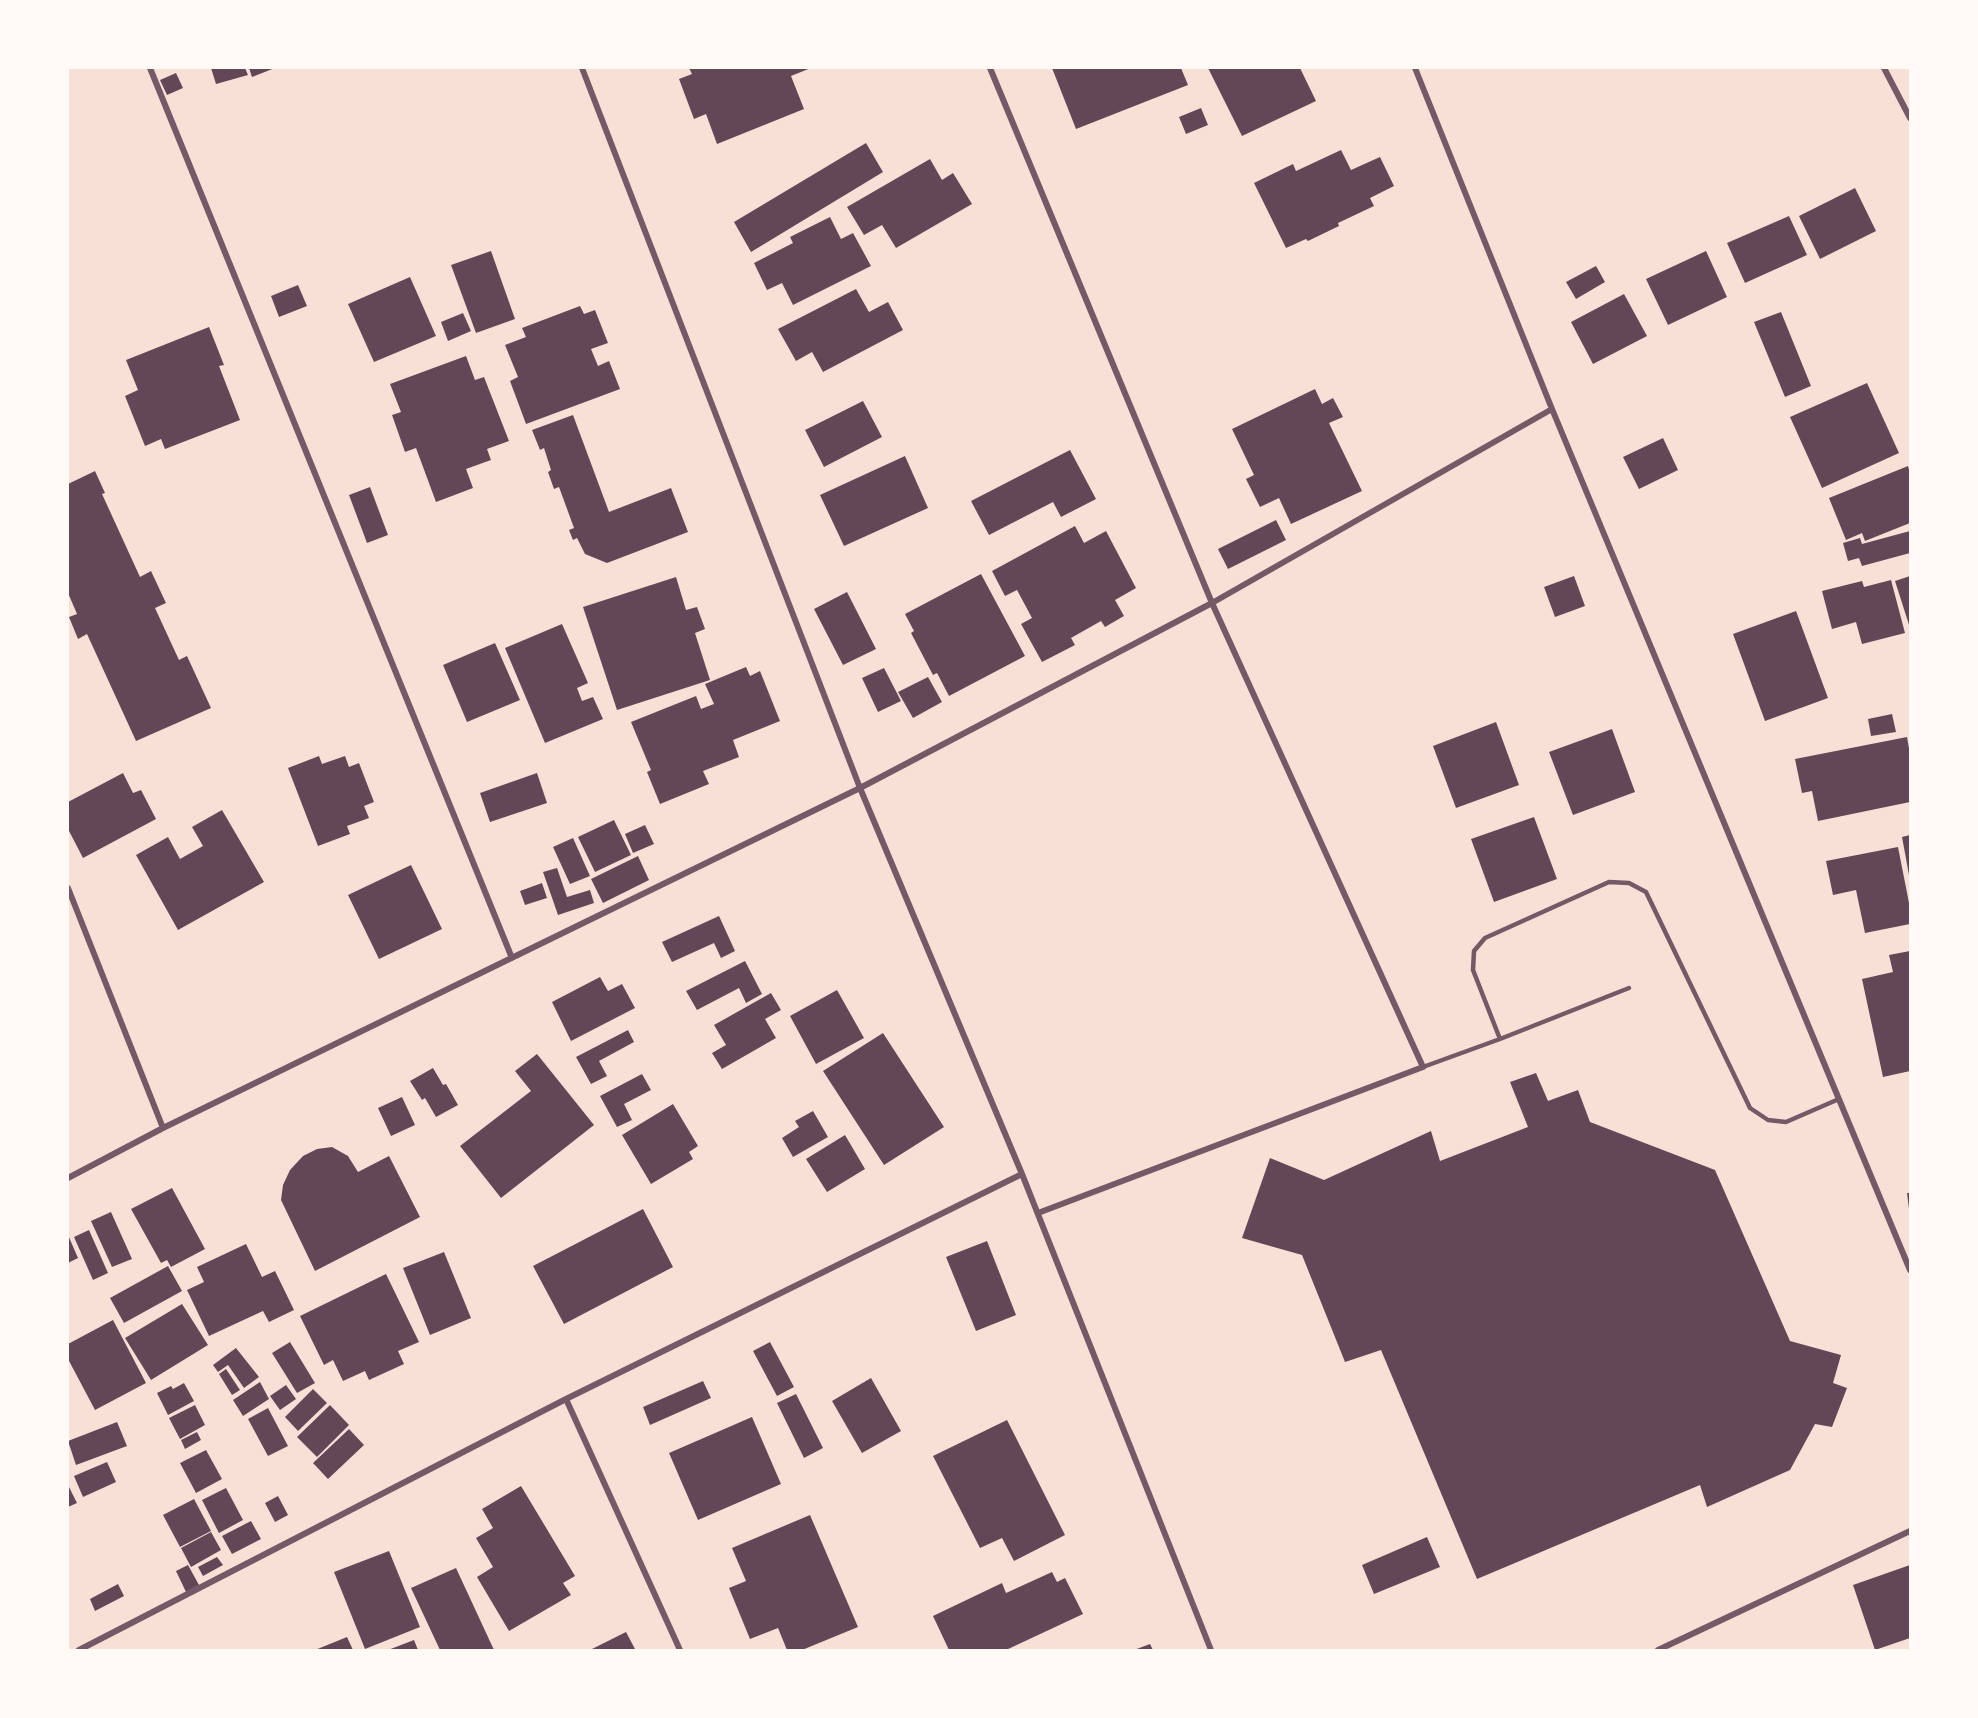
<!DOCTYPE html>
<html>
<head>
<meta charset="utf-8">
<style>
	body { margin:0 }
	#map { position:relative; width:1978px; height:1718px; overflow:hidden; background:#f7e1d7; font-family:Literata,serif }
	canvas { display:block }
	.frame { position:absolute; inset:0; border:69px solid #fffaf5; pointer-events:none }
</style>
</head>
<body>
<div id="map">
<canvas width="1978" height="1718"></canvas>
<div class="frame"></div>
</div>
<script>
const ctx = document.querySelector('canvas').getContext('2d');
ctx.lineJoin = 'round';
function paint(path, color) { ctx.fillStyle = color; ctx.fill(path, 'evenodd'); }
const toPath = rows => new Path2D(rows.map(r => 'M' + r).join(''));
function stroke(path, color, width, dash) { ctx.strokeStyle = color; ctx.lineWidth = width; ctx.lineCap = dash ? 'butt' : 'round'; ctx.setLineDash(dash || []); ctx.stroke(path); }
paint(toPath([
	[211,68,245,68,248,75,216,84],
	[249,68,275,68,252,77],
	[689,68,811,68,791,76,804,109,717,144,706,114,694,119,679,79,692,74],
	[1052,68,1181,68,1188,85,1076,129],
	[1208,68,1300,68,1316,101,1242,136],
	[176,73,183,88,167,95,160,80],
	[1201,108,1208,125,1186,134,1179,117],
	[866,143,883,172,751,252,734,222],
	[1341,150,1351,170,1380,157,1394,186,1370,198,1374,206,1338,223,1339,226,1308,241,1306,239,1286,248,1254,183,1293,164,1296,171],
	[930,159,942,180,953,173,972,204,896,248,882,225,864,235,847,207],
	[1855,188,1876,231,1820,259,1799,216],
	[1789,216,1807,255,1745,283,1727,243],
	[830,217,841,239,853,233,871,266,793,305,782,283,767,290,754,263,793,243,790,237],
	[491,251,515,319,476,333,451,265],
	[1706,251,1727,297,1668,325,1646,279],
	[1596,266,1605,282,1576,299,1566,282],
	[410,277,436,336,374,362,348,304],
	[298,285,307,306,279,317,271,296],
	[856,289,869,312,888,302,903,330,823,372,812,352,796,361,778,329],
	[1624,294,1647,336,1593,364,1571,322],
	[580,306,584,314,595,310,608,343,591,349,598,366,609,361,620,389,526,424,510,381,518,377,505,345,526,337,522,328],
	[1781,312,1811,386,1785,397,1754,322],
	[463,313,471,331,448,341,441,322],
	[209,327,224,365,219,366,240,420,165,449,161,439,145,446,125,396,138,390,126,360],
	[466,356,475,380,484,377,509,441,487,449,491,460,466,469,473,488,436,502,416,448,405,452,392,415,401,412,390,384],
	[1867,383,1899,453,1822,488,1790,417],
	[1315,389,1322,404,1333,398,1343,417,1329,423,1362,491,1291,524,1279,498,1260,507,1246,479,1254,475,1232,429],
	[863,401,882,437,824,467,805,430],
	[573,415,609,512,671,488,688,532,607,563,585,554,577,538,573,540,569,530,574,528,559,487,554,489,548,472,551,470,544,448,540,450,532,430],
	[1663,438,1678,470,1639,489,1623,457],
	[1070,450,1096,499,1061,517,1053,502,989,535,971,501],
	[905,456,928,508,844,546,820,495],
	[1908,466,1910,473,1910,523,1865,541,1862,533,1846,540,1829,498],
	[95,471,105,493,102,494,140,577,151,571,166,603,155,608,179,660,187,656,211,708,136,741,87,634,78,639,69,617,77,614,68,593,68,484],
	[370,487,388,535,367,543,349,495],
	[1276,520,1286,540,1228,569,1218,549],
	[1075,526,1084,543,1106,531,1136,588,1115,600,1124,616,1105,627,1101,621,1071,638,1075,645,1042,662,1021,624,1032,618,1017,590,1005,596,992,571],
	[1910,531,1910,553,1862,566,1859,558,1848,561,1843,543,1860,538,1862,544],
	[981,574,1025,656,949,696,937,673,933,675,911,633,914,631,905,614],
	[1574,576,1585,606,1555,617,1544,587],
	[1910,576,1910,628,1895,581],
	[676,577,686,610,697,607,705,629,695,633,710,680,617,710,583,607],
	[1891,580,1905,633,1862,644,1856,622,1832,629,1822,591,1862,581,1864,587],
	[847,592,876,649,843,665,814,609],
	[1796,611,1828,698,1765,721,1733,634],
	[562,624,588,683,577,688,582,701,593,697,603,719,545,743,505,648],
	[495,643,520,700,467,722,443,665],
	[746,667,750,676,760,671,780,721,733,740,739,757,703,771,709,784,660,804,647,772,651,770,631,722,696,696,701,709,714,704,705,684],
	[884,668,901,701,878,712,862,678],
	[928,677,942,702,913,718,898,692],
	[1892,714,1896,732,1871,736,1868,719],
	[1496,722,1519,785,1456,808,1433,746],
	[1612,729,1635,792,1573,815,1549,752],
	[1907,737,1910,754,1910,802,1818,821,1812,791,1802,793,1795,759],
	[319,756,322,764,345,756,349,767,359,763,374,802,364,806,369,818,347,826,350,834,318,846,288,768],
	[123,773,133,793,141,790,156,819,83,858,68,829,68,802],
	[537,773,547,803,490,822,480,793],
	[222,810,264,882,178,930,136,855,168,837,180,859,203,846,192,827],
	[1534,817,1557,879,1494,902,1471,839],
	[614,820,631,855,595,872,578,837],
	[645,825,654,844,633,853,625,834],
	[1910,835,1910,875,1909,875,1902,837],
	[573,838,590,876,570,884,553,847],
	[1898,847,1910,908,1910,924,1865,933,1856,890,1833,895,1826,861],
	[638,856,649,880,603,903,591,879],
	[411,865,442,929,379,959,348,895],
	[557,868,567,897,590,890,594,903,558,915,543,872],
	[542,883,547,898,525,905,520,891],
	[719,916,735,951,721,958,714,943,672,962,662,942],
	[1910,951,1910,1071,1883,1077,1862,979,1893,972,1889,955],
	[745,961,762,994,746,1003,739,988,697,1010,686,991],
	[600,977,608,991,622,984,635,1008,571,1041,552,1002],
	[837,990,864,1038,816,1064,790,1016],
	[771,993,781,1010,765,1019,776,1038,722,1069,712,1053,726,1045,714,1025],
	[628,1030,634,1042,599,1061,607,1076,591,1084,576,1057],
	[883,1033,944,1127,884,1165,823,1071],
	[537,1054,594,1125,501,1198,460,1146,531,1091,515,1071],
	[433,1068,443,1085,446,1084,458,1105,436,1117,425,1098,422,1100,410,1081],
	[1536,1073,1548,1101,1578,1090,1590,1122,1715,1170,1790,1341,1841,1355,1833,1383,1847,1388,1832,1427,1815,1424,1790,1470,1707,1507,1700,1485,1477,1579,1381,1350,1345,1362,1302,1255,1242,1238,1270,1158,1324,1180,1431,1131,1440,1161,1528,1127,1510,1082],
	[642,1074,651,1090,624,1104,632,1120,617,1127,600,1096],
	[402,1097,415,1125,391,1136,378,1108],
	[673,1104,698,1146,689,1152,693,1159,651,1184,622,1135],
	[813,1111,828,1137,793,1157,782,1138,799,1127,795,1121],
	[845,1135,865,1169,827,1192,806,1159],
	[332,1147,348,1156,358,1172,389,1156,420,1217,315,1271,281,1200,283,1185,290,1170,303,1156,317,1149],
	[172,1188,205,1249,171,1267,167,1260,161,1263,131,1209],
	[1907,1193,1910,1193,1910,1209,1909,1209],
	[643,1209,673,1267,564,1324,533,1266],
	[111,1212,132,1259,112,1267,91,1221],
	[89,1230,108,1273,93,1280,74,1237],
	[68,1235,78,1258,68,1263],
	[987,1241,1016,1315,976,1331,946,1257],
	[246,1244,262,1277,275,1271,294,1310,269,1322,263,1311,209,1336,187,1290,204,1282,197,1267],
	[444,1252,471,1318,430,1335,403,1268],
	[168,1266,182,1291,124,1323,110,1298],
	[386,1274,419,1342,398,1351,404,1364,369,1380,365,1371,343,1381,333,1360,324,1365,300,1316],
	[182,1304,208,1345,151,1380,125,1338],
	[113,1320,146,1383,95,1410,68,1359,68,1344],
	[290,1342,315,1383,297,1393,272,1353],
	[770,1342,794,1387,777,1396,753,1351],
	[236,1348,259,1377,244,1388,228,1365,218,1372,213,1365],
	[226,1369,240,1390,232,1395,219,1374],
	[871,1378,901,1431,862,1453,832,1401],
	[703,1381,711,1398,650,1425,643,1407],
	[260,1382,269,1399,243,1416,233,1400],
	[184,1383,194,1401,168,1415,157,1393,171,1386,173,1389],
	[286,1385,296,1399,280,1410,270,1396],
	[313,1389,327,1403,298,1431,285,1417],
	[796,1394,823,1448,804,1458,777,1403],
	[195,1405,205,1425,180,1439,169,1418],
	[330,1405,349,1425,317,1457,297,1437],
	[268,1408,288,1446,268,1456,248,1419],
	[752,1417,781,1484,698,1520,669,1453],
	[1007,1420,1065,1535,1014,1561,1002,1538,980,1548,933,1456],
	[117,1422,127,1446,76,1465,68,1441],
	[349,1429,364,1445,328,1479,313,1463],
	[197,1432,201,1440,185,1449,181,1440],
	[206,1450,222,1479,196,1493,180,1463],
	[107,1462,116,1482,83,1497,74,1476],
	[68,1485,77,1503,68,1507],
	[521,1486,575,1576,563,1583,571,1595,509,1631,477,1577,493,1567,476,1538,493,1528,482,1509],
	[226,1488,243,1520,219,1533,202,1500],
	[278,1496,288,1515,275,1522,265,1503],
	[194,1499,211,1531,180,1547,163,1515],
	[810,1515,858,1627,802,1650,787,1650,778,1628,750,1639,729,1588,746,1581,732,1548],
	[251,1521,261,1539,232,1554,222,1536],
	[211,1532,221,1550,191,1567,181,1548],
	[1427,1537,1440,1567,1374,1594,1362,1565],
	[389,1551,420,1627,365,1649,334,1572],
	[217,1557,223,1565,203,1576,198,1567],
	[188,1565,199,1585,186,1592,176,1571],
	[1910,1565,1910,1638,1875,1650,1853,1585],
	[456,1568,494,1650,440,1650,411,1588],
	[1052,1572,1057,1582,1065,1578,1083,1614,1006,1650,949,1650,933,1616,1002,1583,1006,1593],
	[118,1584,124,1596,95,1611,90,1599],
	[626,1632,635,1649,633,1650,590,1650],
	[347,1637,353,1650,315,1650],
	[414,1640,418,1650,388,1650],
	[1150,1644,1153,1650,1134,1650]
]), '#644757');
stroke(toPath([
	[1500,1039,1473,970,1474,951,1485,938,1609,882,1629,883,1646,892,1750,1108,1768,1120,1786,1122,1839,1099],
	[1423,1067,1500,1039,1629,988]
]), '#755966', 4.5);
stroke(toPath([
	[150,68,512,958],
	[582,68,860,788,1022,1174,1211,1650],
	[990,68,1212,603,1423,1067,1038,1213],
	[1415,68,1552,409,1910,1270],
	[1884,68,1910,118],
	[68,888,163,1128],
	[68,1178,163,1128,860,788,1212,603,1552,409],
	[79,1650,566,1399],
	[680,1650,566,1399,1022,1174],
	[1658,1650,1910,1531]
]), '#755966', 6);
</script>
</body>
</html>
